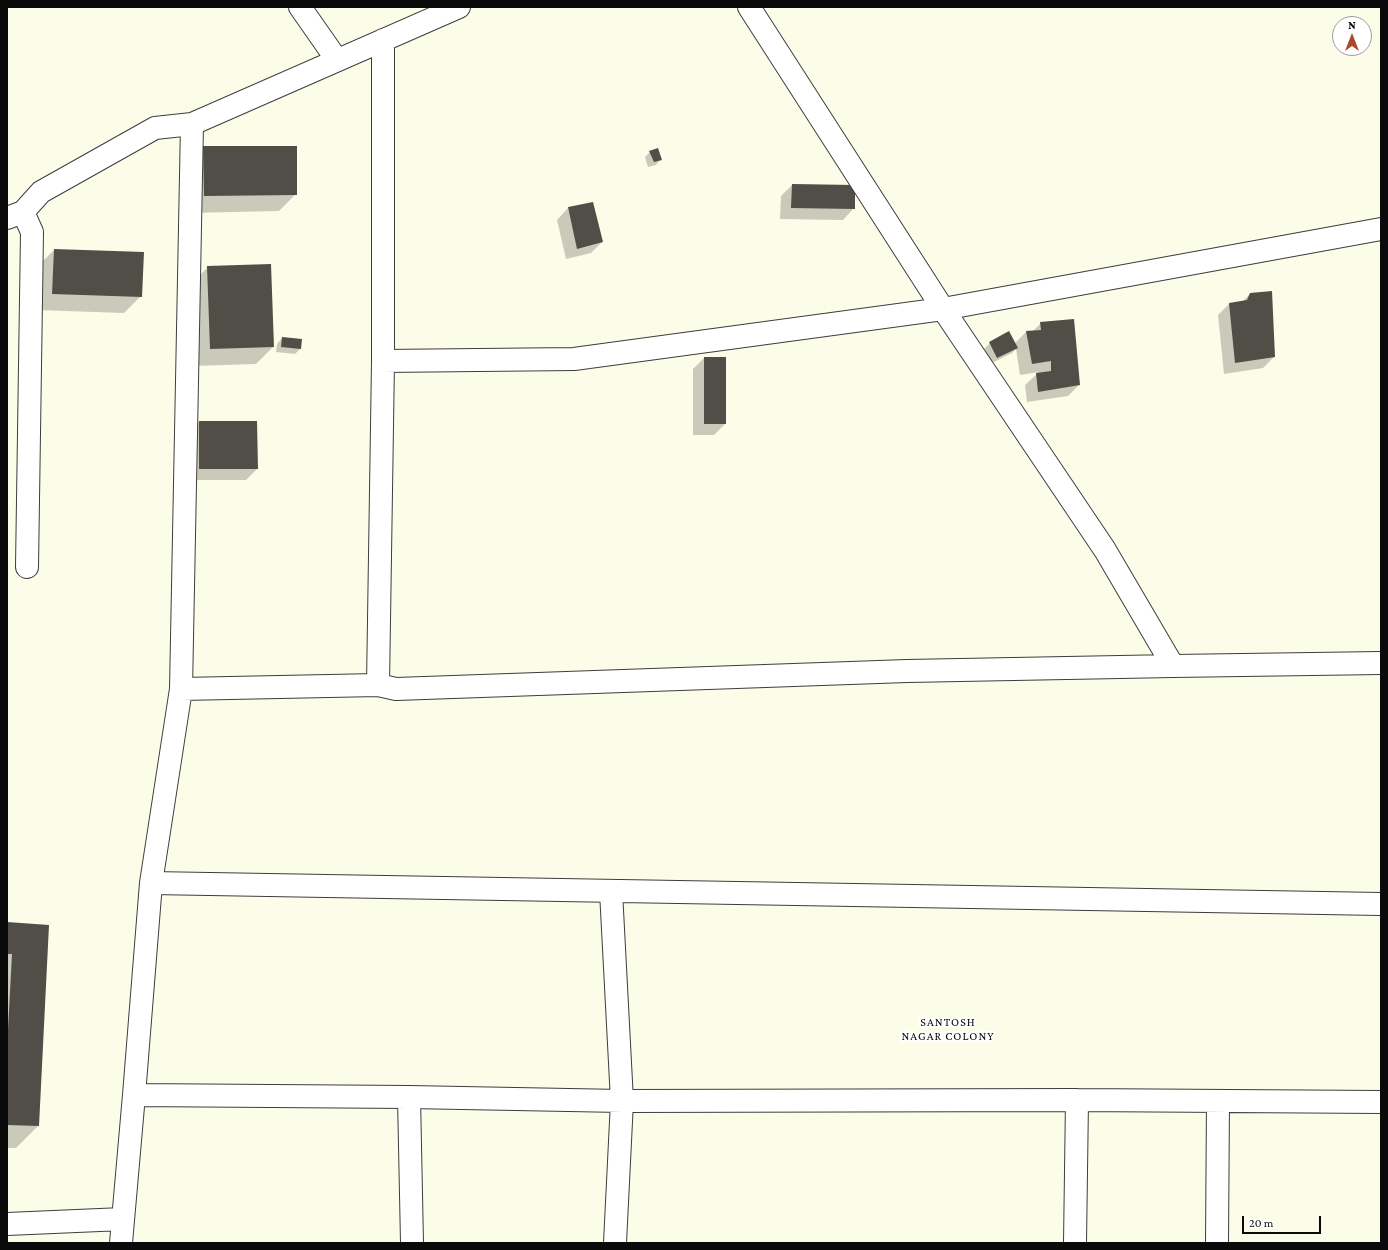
<!DOCTYPE html>
<html>
<head>
<meta charset="utf-8">
<style>
	body { margin:0 }
	#map { position:relative; width:1388px; height:1250px; overflow:hidden; background:#fcfde8; font-family:"Crimson Pro",serif }
	canvas { display:block }
	.frame { position:absolute; inset:0; border:8px solid #0a0a0a; pointer-events:none }
	.north { position:absolute; left:1332px; top:16px; width:40px; height:40px; box-sizing:border-box; background:#fff; border:1px solid #9d9d9d; border-radius:50%; rotate:0deg; font-size:11px; font-weight:700; line-height:16px; text-align:center; color:#0a0a0a }
	.north::after { content:''; display:block; margin:auto; width:14px; height:18px; background:#ac472f; clip-path:polygon(50% 0,100% 100%,50% 72%,0 100%) }
	.scale { position:absolute; left:1242px; top:1216px; width:79px; height:18px; box-sizing:border-box; border:2px solid #0a0a0a; border-top:0; padding-left:5px; font-size:12px; line-height:14px; white-space:nowrap; color:#0a0a0a; -webkit-text-stroke:3px #fff; paint-order:stroke }
</style>
</head>
<body>
<div id="map">
<canvas width="1388" height="1250"></canvas>
<div class="frame"></div>
<div class="north">N</div>
<div class="scale">20 m</div>
</div>
<script>
const ctx = document.querySelector('canvas').getContext('2d');
ctx.lineJoin = 'round';
function paint(path, color) { ctx.fillStyle = color; ctx.fill(path, 'evenodd'); }
const toPath = rows => new Path2D(rows.map(r => 'M' + r).join(''));
function stroke(path, color, width, dash) { ctx.strokeStyle = color; ctx.lineWidth = width; ctx.lineCap = dash ? 'butt' : 'round'; ctx.setLineDash(dash || []); ctx.stroke(path); }
function write(font, color, halo, rows, align = 'center') {
  ctx.font = font + ' "Crimson Pro",serif'; ctx.lineWidth = 4; ctx.setLineDash([]); ctx.textBaseline = 'middle'; ctx.strokeStyle = halo; ctx.fillStyle = color; for (const [text, x, y, turn = 0] of rows) {
    ctx.save(); ctx.translate(x, y); ctx.rotate((+turn || 0) * Math.PI / 180); ctx.textAlign = isNaN(turn) ? turn : align; if (halo) ctx.strokeText(text, 0, 0); ctx.fillText(text, 0, 0); ctx.restore();
  }
}
paint(toPath([
	[204,147,296,194,279,211,187,213,186,164],
	[650,152,661,159,656,165,648,167,645,157],
	[792,185,854,208,843,220,780,219,781,196],
	[568,208,602,242,591,253,566,259,557,220],
	[54,250,141,296,124,313,36,310,37,267],
	[208,267,273,347,256,364,194,366,191,284],
	[1250,294,1274,357,1263,368,1224,374,1218,315,1229,304,1242,302],
	[1041,323,1079,385,1068,396,1027,402,1025,385,1039,372,1020,375,1016,349,1012,353,992,363,984,349,990,343,1015,343,1026,332,1032,332],
	[282,338,301,340,300,349,295,354,276,352,277,344],
	[704,358,725,424,714,435,693,435,693,369],
	[199,422,257,469,246,480,188,480,188,433],
	[7,923,48,926,38,1126,16,1148,7,1148]
]), '#0003');
paint(toPath([
	[203,146,297,146,297,195,204,196],
	[658,148,662,160,654,162,649,151],
	[792,184,855,185,855,209,791,208],
	[593,202,603,242,577,249,568,207],
	[54,249,144,252,142,297,52,294],
	[271,264,274,347,210,349,207,266],
	[1272,291,1275,357,1235,363,1229,303,1247,300,1250,293],
	[1074,319,1080,385,1038,392,1036,373,1051,371,1051,361,1032,364,1026,331,1041,330,1040,322],
	[1009,331,1018,348,997,358,989,342],
	[282,337,302,339,301,349,281,347],
	[704,357,726,357,726,424,704,424],
	[199,421,257,421,258,469,199,469],
	[7,922,49,925,39,1126,7,1125,7,1048,12,954,7,954]
]), '#514d47');
const minor = toPath([
	[300,7,337,60],
	[459,7,192,124,181,689,151,883,1381,904],
	[749,7,943,309,1381,229],
	[23,212,32,232,27,567],
	[7,218,23,212,41,192,155,128,192,124],
	[383,361,574,359,943,309,1105,550,1173,666,1381,663],
	[378,685,383,361,383,40],
	[181,689,378,685,396,689,907,671,1173,666],
	[151,883,134,1095,409,1097,622,1101,1077,1100,1381,1102],
	[611,891,622,1101,615,1243],
	[409,1097,412,1243],
	[7,1224,123,1219],
	[121,1243,134,1095],
	[1075,1243,1077,1100],
	[1217,1243,1218,1101]
]);
stroke(minor, '#3d3d3d', 24);
stroke(minor, '#fff', 22);
ctx.letterSpacing = '1px';
write('12px', '#0a0a0a', '#fff', [
	["SANTOSH",948,1022],
	["NAGAR COLONY",948,1036]
]);
ctx.letterSpacing = '0px';
</script>
</body>
</html>
